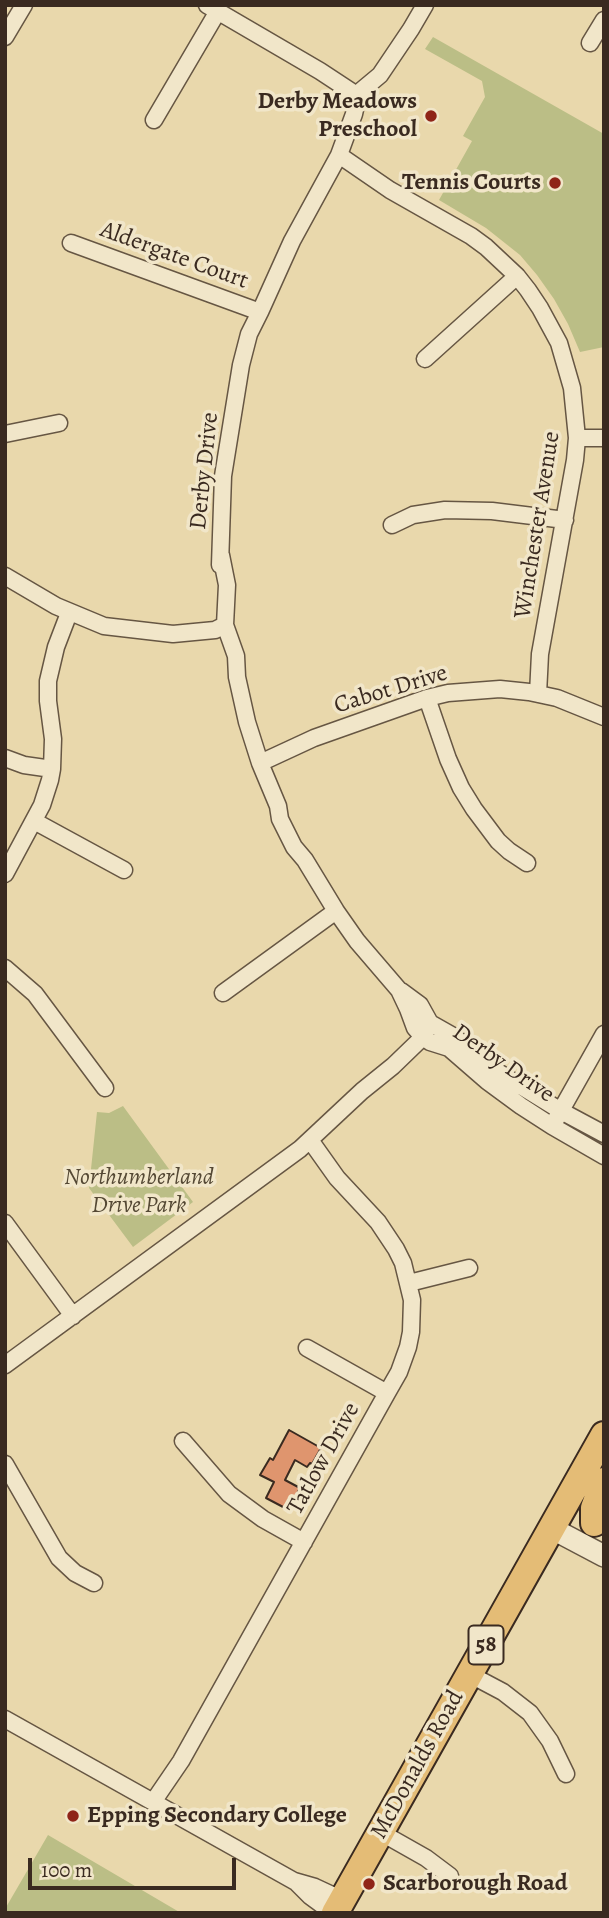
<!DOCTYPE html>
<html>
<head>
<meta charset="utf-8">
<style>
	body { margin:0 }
	#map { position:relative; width:609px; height:1918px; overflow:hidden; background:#e9d8ac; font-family:Alegreya,serif }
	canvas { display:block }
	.frame { position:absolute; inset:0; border:7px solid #3a2a20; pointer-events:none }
	.scale { position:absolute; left:28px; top:1858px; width:208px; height:32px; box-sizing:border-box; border:4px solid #3a2a20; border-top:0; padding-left:9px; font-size:21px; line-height:24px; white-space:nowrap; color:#3a2a20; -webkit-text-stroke:5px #f1e6c9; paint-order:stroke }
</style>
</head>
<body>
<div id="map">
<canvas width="609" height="1918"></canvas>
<div class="frame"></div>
<div class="scale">100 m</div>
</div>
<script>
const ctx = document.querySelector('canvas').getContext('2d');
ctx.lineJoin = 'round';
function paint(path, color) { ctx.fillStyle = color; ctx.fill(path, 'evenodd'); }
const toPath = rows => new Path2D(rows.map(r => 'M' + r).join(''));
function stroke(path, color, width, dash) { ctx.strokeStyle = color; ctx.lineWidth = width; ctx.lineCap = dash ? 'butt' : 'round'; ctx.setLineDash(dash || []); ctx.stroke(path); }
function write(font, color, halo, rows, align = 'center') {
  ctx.font = font + ' Alegreya,serif'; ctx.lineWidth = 7; ctx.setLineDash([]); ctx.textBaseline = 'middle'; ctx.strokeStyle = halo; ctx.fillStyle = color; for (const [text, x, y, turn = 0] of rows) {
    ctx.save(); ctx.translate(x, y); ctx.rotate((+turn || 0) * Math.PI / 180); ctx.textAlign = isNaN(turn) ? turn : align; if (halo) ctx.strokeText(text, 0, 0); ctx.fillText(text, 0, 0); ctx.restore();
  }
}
paint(toPath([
	[433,37,604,134,604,347,580,352,568,324,554,299,537,275,520,255,486,228,439,200,472,141,463,136,485,97,482,81,425,49],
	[123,1106,193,1202,133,1247,89,1188,97,1112,109,1113],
	[48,1835,181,1913,5,1913,5,1909]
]), '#bbbe86');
const building = toPath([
	[289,1430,321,1448,312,1464,310,1463,307,1467,295,1460,285,1480,300,1488,292,1503,289,1502,285,1508,266,1498,274,1482,260,1475,270,1458,273,1460,289,1430]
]);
paint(building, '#df956e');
stroke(building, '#3a2a20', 2);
const minor = toPath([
	[207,5,320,71,358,96,370,99],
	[5,37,24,5],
	[590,43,604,20],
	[154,120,218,11],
	[339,155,390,190,471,236,486,247,517,276,528,290,540,308,559,343,572,388,577,438,575,460,540,654,538,694],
	[71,243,260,312],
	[425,359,517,276],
	[5,434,59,423],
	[577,438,604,438],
	[392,525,413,515,445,510,492,511,565,520],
	[221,555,227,585,225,625,236,656,237,677,247,722,260,763,278,806,280,819,294,847,305,860,336,911,357,941,399,990,408,1009,415,1028,423,1037,430,1042,449,1048,487,1081,521,1106,552,1126,604,1156],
	[220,565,223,476,241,365,249,334,260,312,292,241,339,155,354,114,358,96,362,90,380,75,411,29,425,5],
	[5,576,56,606,104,626,173,634,215,630,225,625],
	[427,698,448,759,461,788,474,809,498,841,509,851,527,863],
	[5,758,24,765,52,769],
	[260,763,314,738,427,698,448,693,500,689,529,692,557,698,604,717],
	[34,821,124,870],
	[5,874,42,805,50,780,52,769,53,739,48,701,48,681,56,647,69,613],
	[5,968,35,994,105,1088],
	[401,991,420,1005,430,1023,453,1036,498,1072,561,1111,604,1134],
	[223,993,336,911],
	[555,1121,604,1034],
	[5,1223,73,1316],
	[409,1283,469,1268],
	[307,1348,387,1393],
	[5,1365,300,1149,362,1091,393,1066,423,1037,430,1023],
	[183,1441,229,1494,263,1519,304,1542],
	[5,1464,59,1558,75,1573,94,1583],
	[469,1674,503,1692,530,1713,550,1741,566,1774],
	[5,1719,294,1881,315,1887,343,1900],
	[153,1802,181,1761,387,1393,399,1372,408,1347,411,1332,412,1300,403,1263,396,1249,378,1222,337,1178,310,1140],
	[380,1832,426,1858,450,1876],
	[296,1882,310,1896,333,1913]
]);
const tertiary = toPath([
	[551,1528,604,1556]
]);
const primary = toPath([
	[594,1523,594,1508,604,1481],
	[335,1913,604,1435]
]);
stroke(minor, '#665643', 19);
stroke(tertiary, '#665643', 24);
stroke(primary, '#3a2a20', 30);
stroke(minor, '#f1e6c9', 16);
stroke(tertiary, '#f1e6c9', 21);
stroke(primary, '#e4bc76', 26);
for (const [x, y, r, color] of [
	[431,116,7,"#8f2418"],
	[555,183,7,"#8f2418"],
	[73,1816,7,"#8f2418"],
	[369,1884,7,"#8f2418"]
]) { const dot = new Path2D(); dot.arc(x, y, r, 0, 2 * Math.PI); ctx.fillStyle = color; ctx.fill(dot); stroke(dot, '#f1e6c9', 2.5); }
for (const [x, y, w] of [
	[486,1645,35]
]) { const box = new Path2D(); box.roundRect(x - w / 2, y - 19.5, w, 39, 5); ctx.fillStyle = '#f1e6c9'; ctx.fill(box); stroke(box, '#3a2a20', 2); }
write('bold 23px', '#3a2a20', null, [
	["58",486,1645]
]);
write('bold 24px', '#3a2a20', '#f1e6c9', [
	["Derby Meadows",417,102],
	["Preschool",417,130],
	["Tennis Courts",541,183],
	["Epping Secondary College",87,1816,"left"],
	["Scarborough Road",383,1884,"left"]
], 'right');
write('24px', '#3a2a20', '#f1e6c9', [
	["Aldergate Court",174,256,20],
	["Derby Drive",205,471,-84],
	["Winchester Avenue",538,525,-81],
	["Cabot Drive",391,690,-17],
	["Derby Drive",503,1064,35],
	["Tatlow Drive",324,1459,-61],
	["McDonalds Road",418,1765,-61]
]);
write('italic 24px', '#544834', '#f1e6c9', [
	["Northumberland",139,1178],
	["Drive Park",139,1206]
]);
</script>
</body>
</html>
